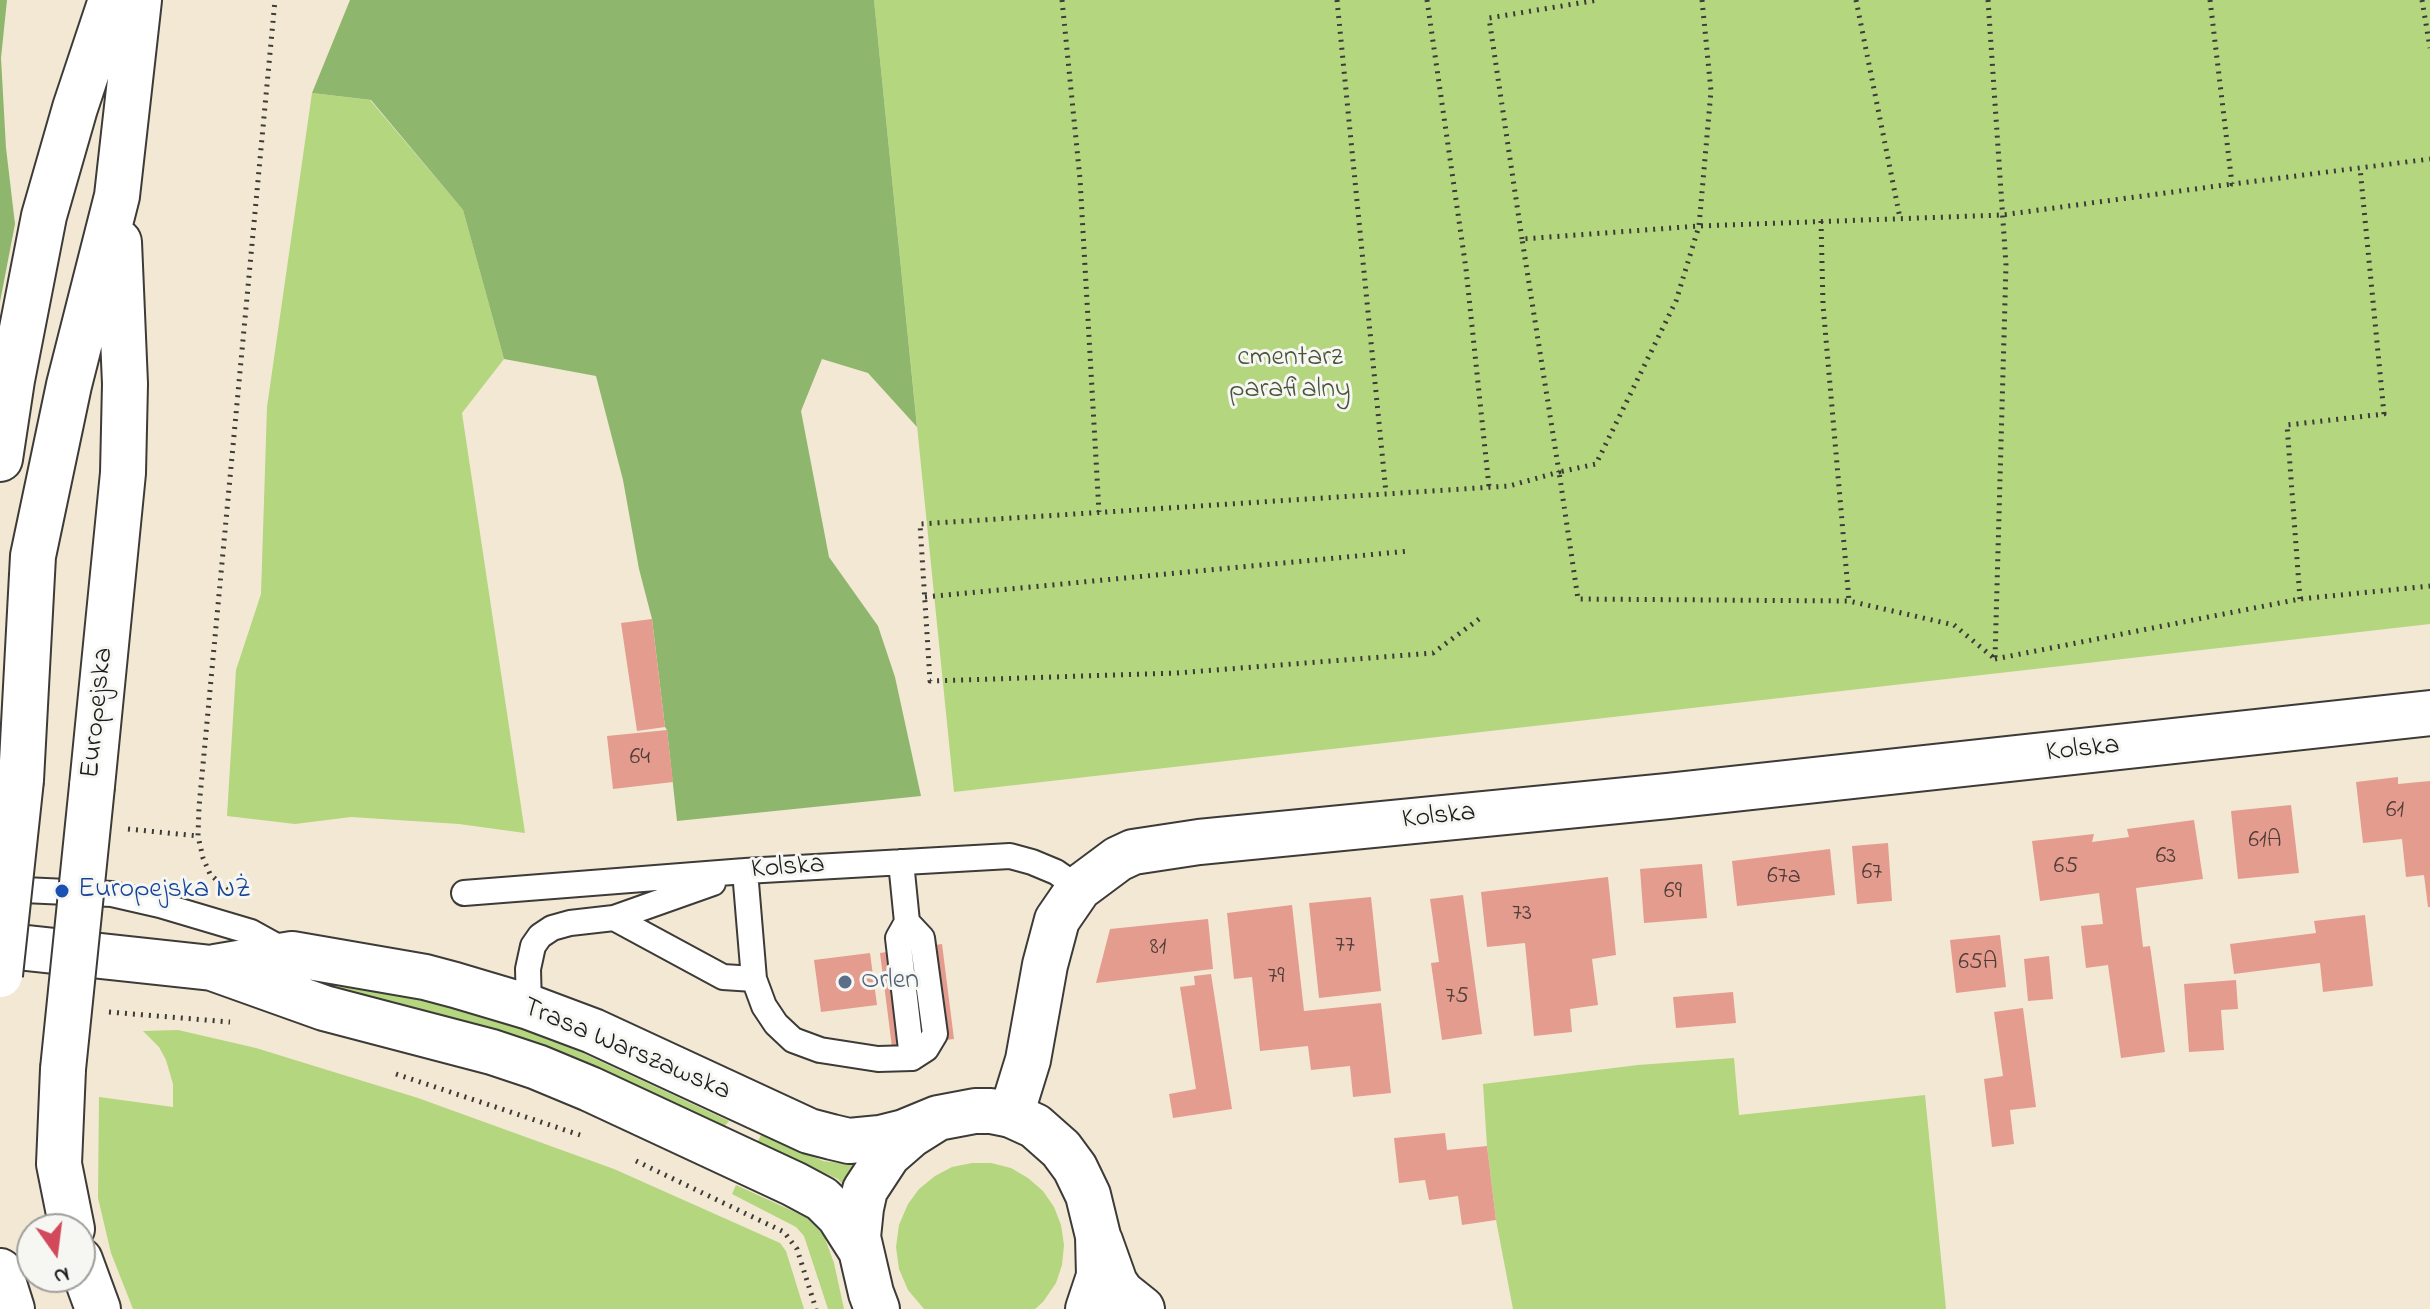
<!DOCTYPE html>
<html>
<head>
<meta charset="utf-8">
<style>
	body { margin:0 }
	#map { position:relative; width:2430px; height:1309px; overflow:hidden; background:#f3e8d4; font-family:"Indie Flower",sans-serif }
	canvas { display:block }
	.north { position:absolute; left:16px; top:1213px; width:80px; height:80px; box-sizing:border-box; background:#f6f6f2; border:2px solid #9f9f9c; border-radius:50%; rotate:166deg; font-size:22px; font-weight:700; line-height:32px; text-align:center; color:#1c1c1c }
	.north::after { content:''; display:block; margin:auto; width:28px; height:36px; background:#d1495b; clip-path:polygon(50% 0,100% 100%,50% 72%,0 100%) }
</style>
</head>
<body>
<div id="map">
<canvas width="2430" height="1309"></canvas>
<div class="north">N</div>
</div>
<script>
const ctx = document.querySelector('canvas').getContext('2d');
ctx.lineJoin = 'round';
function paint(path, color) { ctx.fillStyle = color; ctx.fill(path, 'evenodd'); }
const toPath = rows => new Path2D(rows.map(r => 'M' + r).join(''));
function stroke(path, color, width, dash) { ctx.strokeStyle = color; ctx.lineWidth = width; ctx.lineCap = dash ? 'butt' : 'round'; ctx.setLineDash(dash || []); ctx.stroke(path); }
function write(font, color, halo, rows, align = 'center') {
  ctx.font = font + ' "Indie Flower",sans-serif'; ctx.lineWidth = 6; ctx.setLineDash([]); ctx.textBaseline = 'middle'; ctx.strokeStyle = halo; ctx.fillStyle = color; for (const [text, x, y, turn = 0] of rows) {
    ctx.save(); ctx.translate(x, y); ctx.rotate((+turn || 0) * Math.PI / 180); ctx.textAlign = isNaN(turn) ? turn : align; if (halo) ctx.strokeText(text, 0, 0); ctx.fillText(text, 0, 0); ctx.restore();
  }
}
paint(toPath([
	[874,0,2430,0,2430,624,954,792],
	[312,93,370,100,463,210,504,359,462,413,525,833,459,824,351,817,295,824,227,816,236,670,261,594,267,407],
	[355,984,477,1013,533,1030,729,1121,724,1127,523,1039,332,990,340,986],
	[178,1030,256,1048,418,1098,614,1169,780,1243,786,1251,804,1309,133,1309,111,1253,98,1198,99,1097,173,1107,173,1084,166,1060,159,1047,143,1031],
	[1734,1058,1739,1115,1925,1095,1946,1309,1513,1309,1496,1220,1487,1146,1483,1084,1638,1065],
	[762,1133,823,1161,855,1165,860,1171,844,1186,838,1179,757,1143],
	[972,1163,991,1163,1011,1168,1028,1178,1043,1191,1054,1207,1061,1225,1064,1245,1062,1265,1056,1283,1043,1302,1035,1309,924,1309,908,1290,899,1269,896,1247,899,1225,908,1204,919,1189,935,1176,952,1167],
	[736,1185,808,1218,824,1236,834,1263,844,1309,828,1309,804,1236,796,1227,732,1194]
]), '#b3d67e');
paint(toPath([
	[0,0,7,0,1,58,6,148,15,224,0,302],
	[350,0,874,0,917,427,868,373,822,359,801,411,829,557,878,626,895,677,921,796,677,821,667,730,665,727,652,619,639,569,623,480,596,376,504,359,463,210,371,100,312,93]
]), '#8eb76d');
paint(toPath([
	[652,619,665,727,637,731,621,623],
	[667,730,673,782,613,789,607,736],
	[2398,777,2398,784,2430,781,2430,907,2428,907,2424,875,2406,877,2402,839,2363,843,2356,782],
	[2291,805,2299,873,2238,879,2231,811],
	[2194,820,2203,879,2136,888,2143,947,2150,946,2165,1052,2121,1058,2108,965,2086,968,2081,926,2103,924,2099,893,2040,901,2032,841,2094,834,2092,842,2129,837,2127,829],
	[1888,843,1892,901,1857,904,1852,846],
	[1830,849,1835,895,1737,906,1732,861],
	[1702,864,1707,918,1644,923,1640,869],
	[1608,877,1616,955,1592,959,1598,1005,1570,1009,1572,1032,1534,1036,1525,943,1487,947,1481,892],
	[1463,895,1482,1034,1442,1040,1431,963,1439,962,1430,899],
	[1371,897,1381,991,1319,998,1309,903],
	[1292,905,1304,1011,1381,1003,1391,1093,1353,1097,1350,1066,1311,1070,1308,1046,1260,1051,1252,977,1234,979,1227,913],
	[2365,915,2373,986,2323,992,2320,963,2234,974,2230,944,2316,933,2314,921],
	[1208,919,1213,969,1096,983,1110,929],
	[2000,935,2006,987,1956,993,1950,940],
	[942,944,954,1039,892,1047,880,953],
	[870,953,877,1005,821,1012,814,960],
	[2049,956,2053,999,2028,1001,2024,959],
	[1211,974,1232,1109,1173,1118,1169,1094,1196,1089,1180,987,1195,985,1194,976],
	[2236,980,2238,1009,2221,1010,2224,1050,2189,1052,2184,984],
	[1733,992,1736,1023,1676,1028,1673,997],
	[2023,1008,2036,1107,2010,1110,2014,1144,1992,1147,1984,1079,2003,1076,1994,1012],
	[1445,1133,1447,1150,1487,1146,1496,1220,1462,1225,1458,1196,1429,1200,1425,1180,1399,1183,1394,1138]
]), '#e39c8e');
const service = toPath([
	[901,862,907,922,898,938,912,1058],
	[745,871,754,979,764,1006,776,1024,793,1040,820,1050,878,1059,912,1058,926,1049,935,1034,922,938,907,922],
	[1,889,112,894,160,905,251,932,289,953],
	[464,893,745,871,1010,856,1032,862,1056,872,1079,888],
	[614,918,723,977,754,979],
	[529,1007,528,969,533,946,540,936,552,928,570,923,614,918,713,883]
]);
const tertiary = toPath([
	[1011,1115,1028,1060,1045,965,1057,920,1079,888,1118,859,1133,852,1199,842,1668,796,2430,713]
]);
const primary = toPath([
	[0,459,12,380,44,216,75,108,111,0],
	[21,780,33,556,69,385,117,196,139,0],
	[92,786,123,473,125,384,119,242],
	[0,945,212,968,324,1008,492,1052,537,1067,590,1089,794,1184,822,1199,839,1216,860,1249],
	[215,967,292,954,425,977,455,985,529,1007,593,1031,809,1131,832,1137,849,1141,880,1138,904,1132,938,1118],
	[63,1069,59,1164,72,1229],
	[1100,1241,1115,1283,1122,1293,1142,1309],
	[80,1260,98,1309],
	[0,1271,12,1309],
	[877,1309,871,1293,858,1237,861,1208,865,1190,888,1155,911,1135,938,1118,975,1111,991,1111,1011,1115,1035,1126,1061,1149,1075,1168,1088,1195,1098,1236,1099,1276,1088,1309]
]);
stroke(service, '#3c3b38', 28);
stroke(tertiary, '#3c3b38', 48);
stroke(primary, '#3c3b38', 48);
stroke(toPath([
	[1062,0,1080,179,1099,512],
	[1337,0,1386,493],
	[1427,0,1466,269,1489,487],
	[1702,0,1711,91,1699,226,1676,301,1596,464,1559,472,1578,599,1849,601,1954,625,1995,659],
	[1856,0,1900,218],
	[1988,0,2006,265,1995,658],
	[2210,0,2232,184,2430,159],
	[2422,0,2430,48],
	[1821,221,1823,305,1849,601],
	[1522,239,1489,18,1598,0],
	[925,597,1409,551],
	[2300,599,2287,425,2384,414,2360,168],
	[1479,619,1433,653,1177,673,930,681,920,524,1509,486,1559,472,1522,239,1699,226,2002,215,2232,184],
	[1995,659,2300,599,2430,586],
	[128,829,198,836],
	[227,890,210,874,203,858,198,836,199,807,275,0],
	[109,1012,230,1022],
	[396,1074,580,1135],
	[636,1161,784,1232,797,1249,816,1309]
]), '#3c3b38', 5, [2, 6]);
stroke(service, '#fff', 24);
stroke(tertiary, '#fff', 44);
stroke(primary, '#fff', 44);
const primaryBridge = toPath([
	[0,975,21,780],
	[63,1069,92,786]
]);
stroke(primaryBridge, '#3c3b38', 48, []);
stroke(primaryBridge, '#fff', 44);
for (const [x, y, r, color] of [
	[62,891,8,"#1a4fb4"],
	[845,982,8,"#5c6f8a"]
]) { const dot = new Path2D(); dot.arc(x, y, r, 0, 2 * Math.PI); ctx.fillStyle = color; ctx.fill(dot); stroke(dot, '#f6f6f2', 3); }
write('24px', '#4e3c38', null, [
	["64",640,759],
	["61",2395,812],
	["61A",2265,842],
	["63",2166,858],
	["65",2066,868],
	["67",1872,874],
	["67a",1784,878],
	["69",1673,893],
	["73",1522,915],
	["77",1345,947],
	["81",1158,949],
	["65A",1978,964],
	["79",1276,978],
	["75",1457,998]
]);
write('28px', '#495439', '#f6f6f2', [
	["cmentarz",1290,359],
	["parafialny",1290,391]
]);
write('28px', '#1c1c1c', '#f6f6f2', [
	["Europejska",99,713,-84],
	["Kolska",2083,751,-6],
	["Kolska",1439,818,-6],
	["Kolska",788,869,-4],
	["Trasa Warszawska",626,1051,23]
]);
write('28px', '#164399', '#f6f6f2', [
	["Europejska NŻ",78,891]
], 'left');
write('28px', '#4e5e75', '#f6f6f2', [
	["Orlen",861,982]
], 'left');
</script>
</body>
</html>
